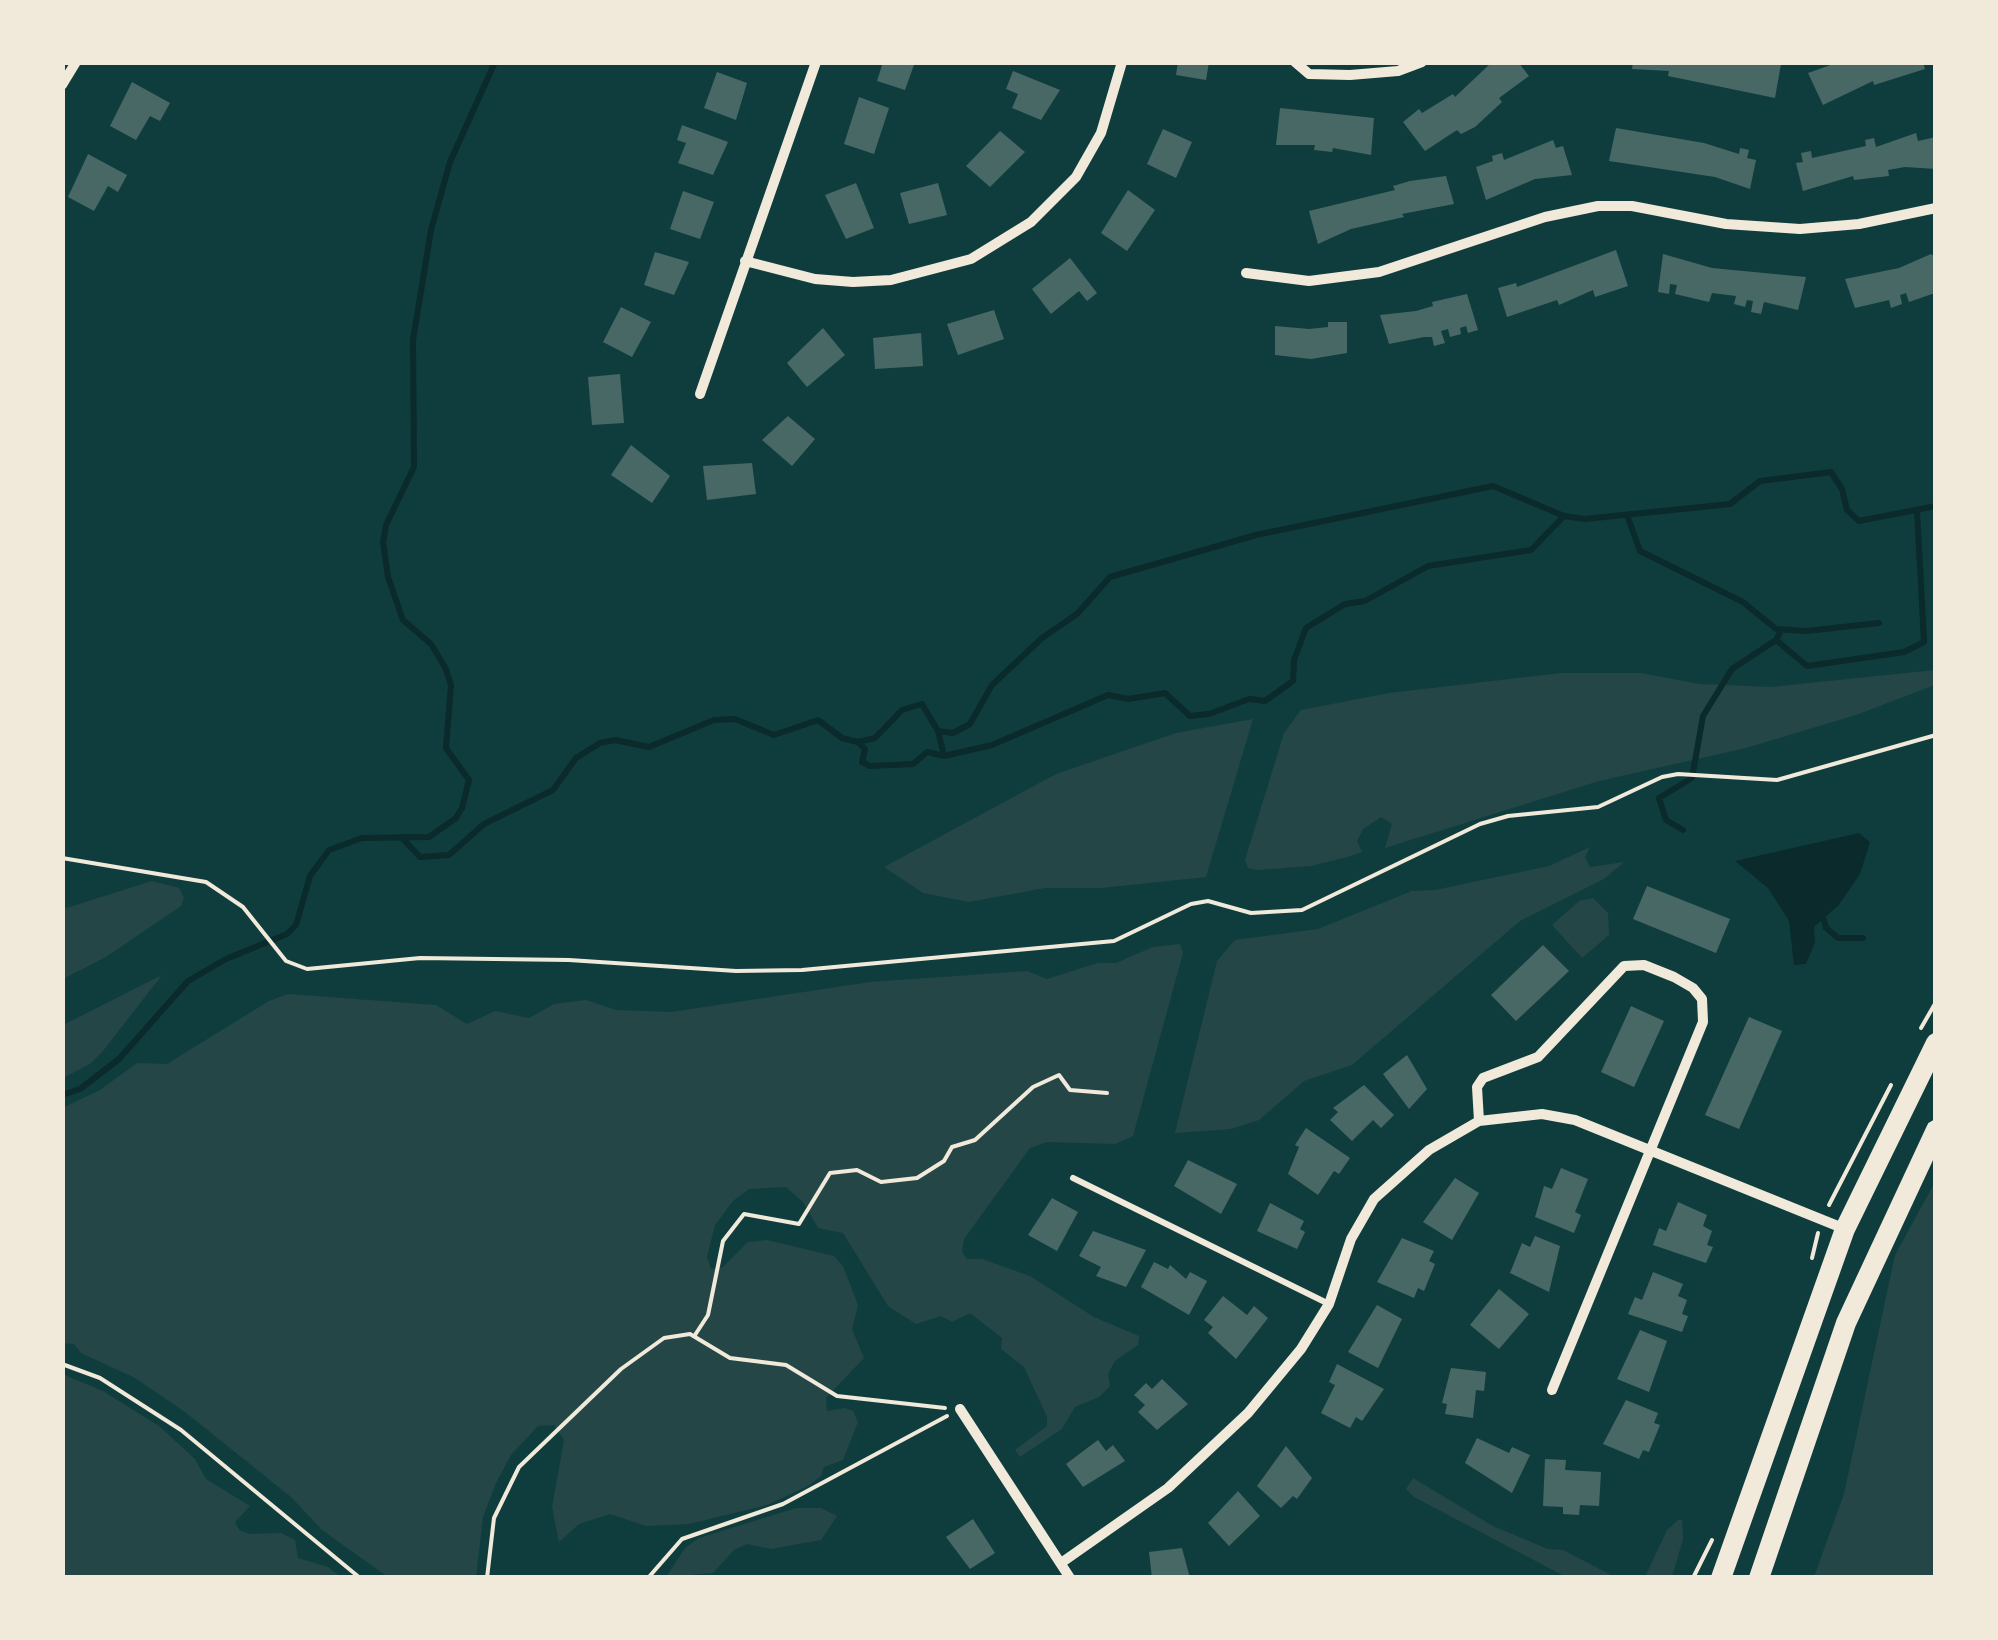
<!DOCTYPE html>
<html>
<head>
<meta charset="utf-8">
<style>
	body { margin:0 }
	#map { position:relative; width:1998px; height:1640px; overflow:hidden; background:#0f3d3e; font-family:"Nunito Sans",sans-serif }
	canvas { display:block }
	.frame { position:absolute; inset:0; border:65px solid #f1e9da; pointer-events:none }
</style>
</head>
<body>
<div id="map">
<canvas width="1998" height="1640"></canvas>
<div class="frame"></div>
</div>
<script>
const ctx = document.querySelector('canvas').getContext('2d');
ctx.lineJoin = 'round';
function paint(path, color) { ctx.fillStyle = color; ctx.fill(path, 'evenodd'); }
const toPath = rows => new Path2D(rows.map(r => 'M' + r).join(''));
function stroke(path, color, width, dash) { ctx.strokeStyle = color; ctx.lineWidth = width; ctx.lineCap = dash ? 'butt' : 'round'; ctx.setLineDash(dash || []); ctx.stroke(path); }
paint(toPath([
	[1935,670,1935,685,1856,715,1746,748,1599,781,1385,848,1392,824,1381,817,1363,829,1357,841,1362,852,1347,857,1311,866,1257,870,1248,868,1245,860,1284,733,1301,710,1389,693,1561,673,1641,673,1699,684,1771,687],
	[1253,719,1206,877,1101,888,1045,888,969,902,923,893,884,867,1056,774,1176,733],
	[1590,847,1585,857,1590,867,1624,862,1604,879,1520,921,1352,1065,1304,1081,1259,1120,1231,1129,1175,1133,1217,961,1235,940,1318,929,1412,891,1435,890,1549,866],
	[152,881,179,888,184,898,181,906,106,957,63,979,63,909],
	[1593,898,1608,913,1609,935,1582,958,1552,925,1579,901],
	[1180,944,1183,953,1133,1136,1115,1144,1047,1142,1030,1148,964,1239,962,1252,967,1259,982,1259,1030,1276,1094,1317,1139,1336,1138,1345,1115,1361,1108,1374,1110,1386,1099,1397,1075,1407,1062,1429,1020,1457,1015,1450,1047,1426,1047,1417,1024,1367,1001,1349,1002,1338,970,1313,952,1322,941,1316,916,1324,888,1306,843,1233,818,1228,803,1202,786,1187,749,1189,733,1201,715,1225,707,1257,711,1269,723,1267,748,1242,767,1240,834,1256,843,1266,858,1305,852,1329,864,1358,826,1398,827,1411,845,1408,853,1411,858,1422,843,1460,824,1467,821,1476,808,1486,767,1505,689,1524,646,1526,610,1514,579,1524,559,1542,552,1507,564,1440,554,1425,538,1426,511,1455,496,1483,483,1517,476,1577,388,1577,322,1530,291,1497,185,1412,135,1378,81,1353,74,1344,63,1343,62,1108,100,1090,137,1063,167,1064,269,1001,288,994,436,1005,467,1024,495,1011,529,1018,554,1004,586,1000,616,1010,671,1012,870,982,1027,971,1047,979,1098,963,1116,963,1153,947],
	[162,975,103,1051,90,1064,63,1078,63,1025],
	[1935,1182,1935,1577,1814,1577,1844,1494,1895,1255],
	[62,1374,103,1391,159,1426,195,1459,206,1479,250,1506,235,1522,239,1530,249,1534,281,1533,295,1540,298,1558,328,1567,341,1577,63,1577],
	[1413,1478,1493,1526,1548,1549,1563,1550,1615,1577,1566,1577,1414,1497,1406,1489],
	[796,1508,821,1508,837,1516,821,1540,771,1549,747,1544,734,1550,713,1573,666,1577,685,1548,699,1538],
	[1678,1520,1682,1520,1683,1539,1672,1577,1645,1577,1667,1530]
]), '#244646');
paint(toPath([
	[1859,833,1870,842,1860,874,1838,906,1814,927,1815,942,1806,964,1794,965,1789,921,1768,888,1735,861]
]), '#0a2a2b');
stroke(toPath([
	[1627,515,1640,551,1743,602,1776,629,1806,631,1879,623],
	[1776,640,1807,666,1904,652,1924,642,1917,510],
	[938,731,944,756,992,745,1108,695,1128,699,1165,693,1190,716,1209,714,1249,699,1265,701,1293,681,1294,660,1306,628,1345,604,1365,601,1428,566,1531,550,1564,516],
	[858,742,865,749,862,762,870,766,913,764,927,752,944,756],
	[1683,830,1666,820,1659,798,1692,778,1703,716,1732,669,1776,640,1781,630],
	[401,837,420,857,449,855,484,824,553,790,576,758,600,743,615,740,649,747,714,720,735,719,774,735,818,720,842,738,858,742,875,738,902,710,922,704,938,731,953,733,970,724,992,685,1042,638,1077,614,1110,577,1256,535,1493,486,1564,516,1585,519,1730,504,1760,481,1831,472,1842,489,1847,510,1859,521,1936,506],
	[1824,920,1826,928,1838,938,1863,938],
	[62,1095,80,1089,119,1059,188,981,226,959,287,934,296,925,310,876,329,850,362,838,429,837,456,818,462,808,469,780,446,748,451,685,446,669,431,644,403,620,388,577,383,542,386,525,414,467,413,340,431,230,450,162,495,62]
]), '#0a2a2b', 6);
paint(toPath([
	[883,62,915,62,905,90,877,81],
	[1178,62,1209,62,1206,80,1176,75],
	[1492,62,1518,62,1529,76,1499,98,1502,102,1475,127,1461,134,1457,130,1425,151,1403,122,1419,109,1422,113,1453,94,1455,97],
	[1633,62,1774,62,1781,64,1775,98,1668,76,1669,71,1632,69],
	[1839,62,1923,62,1925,69,1874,85,1873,81,1823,105,1808,73],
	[1013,71,1060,90,1041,120,1012,108,1018,94,1006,89],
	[717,72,747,83,736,120,704,108],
	[132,82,170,103,160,121,150,116,136,140,110,126],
	[859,97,889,108,874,154,844,144],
	[1280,108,1374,118,1371,155,1333,148,1332,152,1314,150,1315,145,1276,145],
	[682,125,728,142,713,175,678,163,686,143,677,140],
	[1616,128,1704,143,1739,154,1740,148,1749,150,1747,158,1756,160,1750,189,1715,177,1609,161],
	[1163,129,1192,142,1176,178,1147,164],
	[1000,131,1025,152,990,187,966,166],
	[1916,133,1918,141,1936,137,1936,169,1905,167,1888,170,1889,176,1854,180,1853,176,1803,191,1796,163,1803,162,1801,153,1811,151,1812,158,1866,146,1865,140,1874,138,1876,147],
	[1553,140,1556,148,1563,146,1572,175,1535,179,1486,200,1476,167,1493,161,1492,156,1502,153,1504,160],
	[88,154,127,175,118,192,108,186,94,211,68,197],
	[1446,176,1454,204,1402,214,1404,217,1351,229,1318,244,1309,211,1395,190,1393,186,1410,181],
	[856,183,874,228,846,239,825,195],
	[938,183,947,215,909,224,900,193],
	[1128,190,1155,210,1127,251,1101,233],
	[683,191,714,202,700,239,670,229],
	[1616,250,1628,286,1595,297,1593,290,1559,305,1557,300,1507,317,1498,288,1516,283,1517,287],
	[655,252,689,262,674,295,644,285],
	[1663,254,1712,268,1806,277,1798,310,1764,302,1761,314,1751,312,1753,301,1747,300,1745,307,1734,304,1736,296,1712,293,1709,302,1675,294,1677,285,1670,284,1669,294,1658,292],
	[1931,254,1936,258,1935,293,1909,302,1906,293,1900,295,1902,304,1891,308,1889,300,1855,308,1845,279,1899,268],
	[1070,258,1097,293,1087,301,1079,291,1051,314,1032,289],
	[1467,294,1478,330,1468,333,1466,326,1460,328,1461,334,1450,337,1448,329,1441,331,1445,343,1434,346,1432,337,1424,337,1389,344,1380,315,1416,311,1433,306,1432,302],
	[621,307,651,322,632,357,603,342],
	[994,310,1004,339,958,355,947,324],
	[1328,322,1347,322,1347,353,1311,359,1275,355,1275,326,1309,329,1328,327],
	[823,328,845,355,807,387,787,363],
	[921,333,923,366,875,369,873,338],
	[620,374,624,423,592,425,588,377],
	[788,416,815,439,792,466,762,440],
	[631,445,670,476,652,503,611,475],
	[752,463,756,494,707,500,703,466],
	[1647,886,1730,919,1716,953,1633,919],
	[1543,945,1569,971,1516,1021,1491,995],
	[1631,1006,1664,1021,1634,1087,1601,1072],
	[1749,1017,1782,1031,1739,1129,1705,1115],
	[1407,1055,1427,1089,1409,1109,1383,1074],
	[1364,1085,1394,1115,1381,1128,1373,1120,1352,1141,1330,1120,1338,1112,1333,1108],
	[1306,1128,1350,1158,1339,1174,1334,1171,1318,1195,1288,1174,1299,1147,1295,1145],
	[1188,1160,1237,1184,1221,1214,1174,1186],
	[1561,1168,1588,1179,1575,1212,1581,1215,1574,1233,1535,1217,1544,1186,1552,1189],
	[1455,1178,1479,1193,1452,1240,1423,1222],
	[1052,1198,1078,1212,1057,1251,1028,1235],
	[1678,1202,1707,1215,1703,1226,1712,1231,1707,1245,1713,1247,1706,1263,1653,1245,1659,1228,1666,1231],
	[1270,1203,1304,1221,1300,1229,1305,1232,1297,1249,1257,1231],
	[1093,1231,1146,1250,1126,1287,1096,1276,1101,1267,1079,1256],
	[1535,1236,1560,1246,1549,1292,1510,1273,1522,1243,1530,1247],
	[1402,1238,1434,1251,1429,1261,1435,1264,1424,1291,1418,1288,1414,1298,1377,1282],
	[1154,1262,1168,1269,1170,1265,1186,1279,1190,1272,1207,1281,1189,1315,1141,1287],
	[1653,1272,1683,1284,1678,1296,1687,1300,1682,1314,1688,1316,1682,1332,1628,1314,1635,1297,1642,1300],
	[1499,1289,1529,1314,1499,1349,1470,1325],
	[1223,1296,1247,1315,1254,1306,1268,1318,1236,1359,1208,1333,1213,1327,1204,1320],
	[1377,1305,1402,1319,1378,1368,1348,1352],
	[1640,1330,1667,1341,1649,1392,1617,1379],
	[1337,1364,1384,1389,1362,1421,1356,1417,1350,1428,1321,1413,1335,1385,1329,1382],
	[1451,1368,1486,1372,1484,1391,1476,1390,1473,1418,1445,1414,1447,1404,1442,1403],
	[1162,1379,1188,1404,1157,1430,1138,1412,1145,1405,1134,1395,1146,1383,1152,1389],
	[1626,1400,1658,1413,1654,1423,1660,1425,1649,1452,1643,1450,1639,1459,1603,1444],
	[1477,1438,1509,1453,1512,1447,1530,1455,1512,1493,1465,1463],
	[1098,1440,1106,1451,1113,1445,1125,1461,1083,1487,1066,1464],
	[1286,1446,1312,1478,1297,1499,1293,1496,1281,1508,1257,1486],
	[1545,1459,1566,1460,1565,1470,1601,1472,1599,1506,1580,1505,1579,1515,1563,1514,1563,1507,1543,1506],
	[1238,1491,1260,1516,1229,1546,1208,1523],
	[973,1519,995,1553,970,1569,946,1537],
	[1182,1548,1190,1578,1152,1578,1149,1552]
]), '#486865');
stroke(toPath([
	[62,858,206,882,243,907,286,961,307,969,420,958,569,960,736,971,802,970,1114,941,1191,904,1208,901,1251,913,1302,910,1480,824,1508,816,1598,807,1662,777,1678,774,1777,780,1936,735],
	[1921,1028,1936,1002],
	[1829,1205,1891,1085],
	[1812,1258,1818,1233],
	[695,1335,708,1315,723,1241,744,1214,799,1224,830,1173,857,1170,881,1182,917,1178,944,1161,952,1147,975,1140,1033,1087,1059,1075,1070,1090,1107,1093],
	[62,1364,100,1378,181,1430,360,1578],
	[487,1578,494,1518,519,1467,621,1369,664,1338,690,1334,730,1358,786,1365,837,1396,945,1408],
	[648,1578,682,1539,783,1504,947,1416],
	[1693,1578,1712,1540]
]), '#f1e9da', 4);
stroke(toPath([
	[1073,1178,1329,1304]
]), '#f1e9da', 6);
stroke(toPath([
	[1295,62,1309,74,1350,75,1398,71,1422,62],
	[62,85,76,62],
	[745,261,815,279,853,282,891,280,971,259,1031,222,1076,177,1101,133,1122,62],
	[1246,273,1309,281,1379,272,1545,217,1598,206,1632,206,1726,224,1800,229,1859,224,1936,208],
	[700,394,816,62],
	[1479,1121,1477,1087,1483,1078,1538,1057,1624,966,1644,965,1674,977,1693,988,1702,999,1703,1022,1552,1390],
	[960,1409,1070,1578],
	[1061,1563,1168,1488,1248,1413,1301,1349,1329,1304,1351,1239,1374,1199,1429,1150,1479,1121,1542,1114,1575,1120,1845,1229]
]), '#f1e9da', 10);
stroke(toPath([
	[1721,1578,1845,1229,1936,1043],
	[1759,1578,1846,1323,1936,1130]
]), '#f1e9da', 20);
</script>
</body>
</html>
